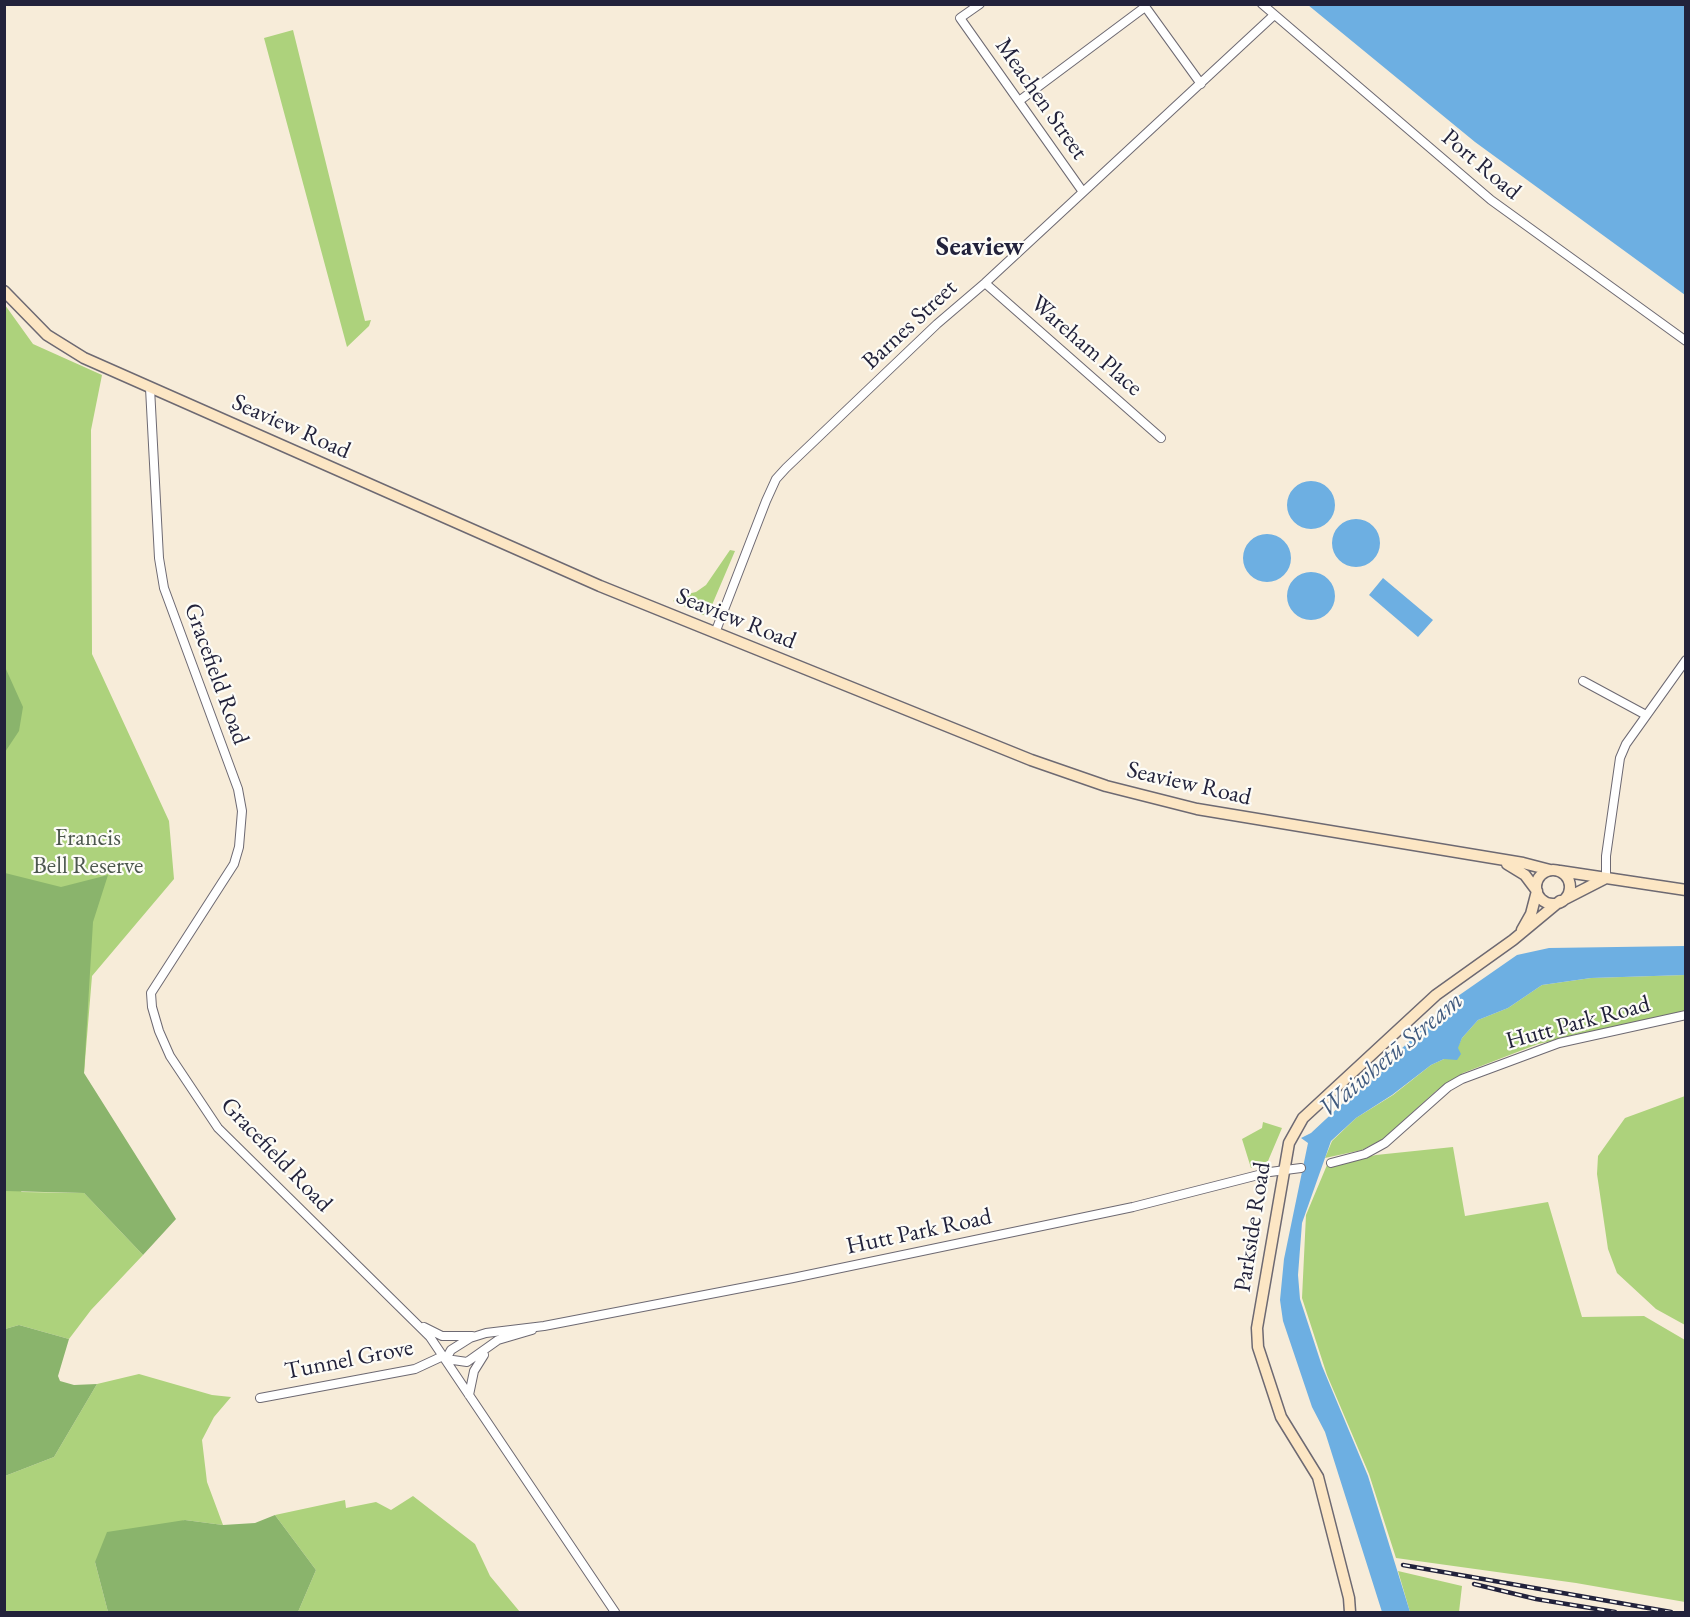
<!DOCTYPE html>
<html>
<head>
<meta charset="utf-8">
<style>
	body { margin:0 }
	#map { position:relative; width:1690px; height:1617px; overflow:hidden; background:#f7ecd9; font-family:"EB Garamond",serif }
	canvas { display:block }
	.frame { position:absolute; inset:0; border:6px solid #22223b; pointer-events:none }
</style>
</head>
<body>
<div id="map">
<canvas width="1690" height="1617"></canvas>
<div class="frame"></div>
</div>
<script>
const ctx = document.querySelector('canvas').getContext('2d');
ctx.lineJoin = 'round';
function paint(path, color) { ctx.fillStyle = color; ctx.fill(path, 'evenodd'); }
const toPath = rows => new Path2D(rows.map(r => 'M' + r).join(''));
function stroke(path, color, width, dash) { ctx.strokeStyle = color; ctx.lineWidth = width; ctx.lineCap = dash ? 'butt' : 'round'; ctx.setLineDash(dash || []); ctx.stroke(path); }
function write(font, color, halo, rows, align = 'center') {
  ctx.font = font + ' "EB Garamond",serif'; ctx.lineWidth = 4.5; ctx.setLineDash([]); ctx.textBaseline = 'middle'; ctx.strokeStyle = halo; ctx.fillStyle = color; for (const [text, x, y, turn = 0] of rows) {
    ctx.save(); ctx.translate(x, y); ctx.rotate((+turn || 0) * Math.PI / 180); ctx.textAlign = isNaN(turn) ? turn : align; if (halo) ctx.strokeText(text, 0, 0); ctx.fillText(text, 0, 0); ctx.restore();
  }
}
paint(toPath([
	[293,30,365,321,371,320,369,326,347,347,264,38],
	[5,305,33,344,102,375,91,430,92,654,169,821,174,879,92,976,84,1073,21,1192,84,1193,143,1255,91,1310,69,1339,19,1325,5,1329],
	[730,550,735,551,709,612,703,615,673,601,679,596,696,592,706,585],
	[1685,975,1685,1012,1538,1044,1463,1073,1436,1091,1383,1139,1362,1150,1325,1158,1332,1141,1356,1118,1393,1095,1431,1065,1444,1059,1452,1059,1462,1038,1478,1020,1508,1008,1542,985,1591,978],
	[1685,1096,1686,1096,1685,1325,1656,1309,1617,1273,1608,1249,1597,1174,1598,1156,1625,1118],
	[1263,1122,1282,1128,1268,1161,1251,1168,1242,1139,1262,1128],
	[1453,1147,1465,1216,1548,1202,1582,1317,1644,1316,1685,1340,1685,1602,1576,1583,1396,1558,1369,1474,1327,1375,1302,1298,1306,1215,1327,1165,1376,1155],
	[139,1374,212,1395,231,1397,214,1417,202,1440,207,1482,223,1525,185,1520,95,1562,108,1612,5,1612,5,1476,54,1457,97,1384],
	[413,1496,475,1544,490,1576,520,1612,298,1612,316,1570,275,1515,345,1500,346,1508,376,1502,391,1510],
	[1398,1571,1462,1586,1459,1612,1410,1612]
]), '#add27c');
paint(toPath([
	[5,667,23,707,19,731,5,752],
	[5,873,61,887,108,875,93,922,84,1073,176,1219,143,1255,84,1193,5,1191],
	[19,1325,69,1339,58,1376,60,1381,74,1385,97,1384,54,1457,5,1476,5,1329],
	[275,1515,316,1570,298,1612,108,1612,95,1562,107,1532,185,1520,223,1525,255,1523]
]), '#8ab46c');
paint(toPath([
	[1308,5,1685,5,1685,295,1475,142],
	'1287 505a24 24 0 1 1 48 0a24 24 0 1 1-48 0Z',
	'1332 543a24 24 0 1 1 48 0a24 24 0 1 1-48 0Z',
	'1243 558a24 24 0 1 1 48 0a24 24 0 1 1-48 0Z',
	'1287 596a24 24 0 1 1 48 0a24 24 0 1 1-48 0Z',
	[1383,578,1433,620,1418,637,1369,595],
	[1685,946,1685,975,1591,978,1542,985,1508,1008,1478,1020,1462,1038,1458,1048,1461,1054,1457,1060,1444,1059,1431,1065,1392,1095,1356,1118,1331,1141,1302,1223,1298,1275,1300,1299,1322,1366,1368,1476,1410,1612,1382,1612,1325,1432,1312,1407,1283,1321,1280,1300,1284,1259,1308,1143,1301,1138,1311,1133,1458,996,1517,955,1549,948]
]), '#6dafe2');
const street = toPath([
	[980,4,960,18,1083,192],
	[1262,4,1491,200,1686,341],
	[1144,5,1201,84],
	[1019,101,1145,7],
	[985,283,1161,438],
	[150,388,159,558,164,588,238,789,242,811,239,847,234,864,151,993,152,1007,159,1031,170,1056,218,1128,430,1337,615,1612],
	[715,633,766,501,776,479,786,468,937,324,985,283,1273,16],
	[1583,681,1646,715],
	[1606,879,1606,856,1620,758,1626,744,1686,660],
	[1331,1163,1365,1154,1385,1143,1448,1087,1462,1079,1559,1043,1686,1015],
	[424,1327,442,1336,472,1336],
	[446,1359,451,1350,470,1338,486,1333,544,1326,793,1278,1133,1207,1270,1172,1301,1168],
	[446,1359,467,1362,498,1340,532,1330],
	[469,1395,474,1371,484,1355],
	[260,1398,415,1369,443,1356]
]);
const secondary = toPath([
	[4,291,47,335,84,358,600,586,1031,760,1106,786,1197,809,1523,863,1550,870],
	[1507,864,1525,875,1537,891,1531,914,1522,930],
	'1536 887a17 17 0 1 1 34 0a17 17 0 1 1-34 0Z',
	[1560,871,1686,890],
	[1565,899,1604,879],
	[1350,1612,1349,1598,1318,1477,1281,1417,1258,1347,1257,1328,1289,1143,1303,1118,1436,995,1513,940,1560,901]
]);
stroke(street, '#6d6972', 10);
stroke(secondary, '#6d6972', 13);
stroke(street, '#fff', 8);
stroke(secondary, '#fce6c4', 10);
const rail = toPath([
	[1403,1565,1671,1612],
	[1474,1584,1536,1599,1615,1612]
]);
stroke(rail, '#22223b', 4.5);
stroke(rail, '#fdfcf7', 2, [7]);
write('24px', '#22223b', '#fdfcf7', [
	["Meachen Street",1041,99,55],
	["Port Road",1481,165,40],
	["Barnes Street",910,325,-43],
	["Wareham Place",1086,346,41],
	["Seaview Road",291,427,24],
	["Seaview Road",736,619,22],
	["Gracefield Road",216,674,70],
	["Seaview Road",1189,784,13],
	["Hutt Park Road",1578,1023,-15],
	["Gracefield Road",276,1155,46],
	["Parkside Road",1253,1227,-81],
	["Hutt Park Road",919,1232,-12],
	["Tunnel Grove",349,1360,-11]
]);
write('24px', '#4c574e', '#fdfcf7', [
	["Francis",88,838],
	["Bell Reserve",88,866]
]);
write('italic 26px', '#405a7e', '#fdfcf7', [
	["Waiwhetū Stream",1391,1055,-40]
]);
write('bold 27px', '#22223b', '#fdfcf7', [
	["Seaview",980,248]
]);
</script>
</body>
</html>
